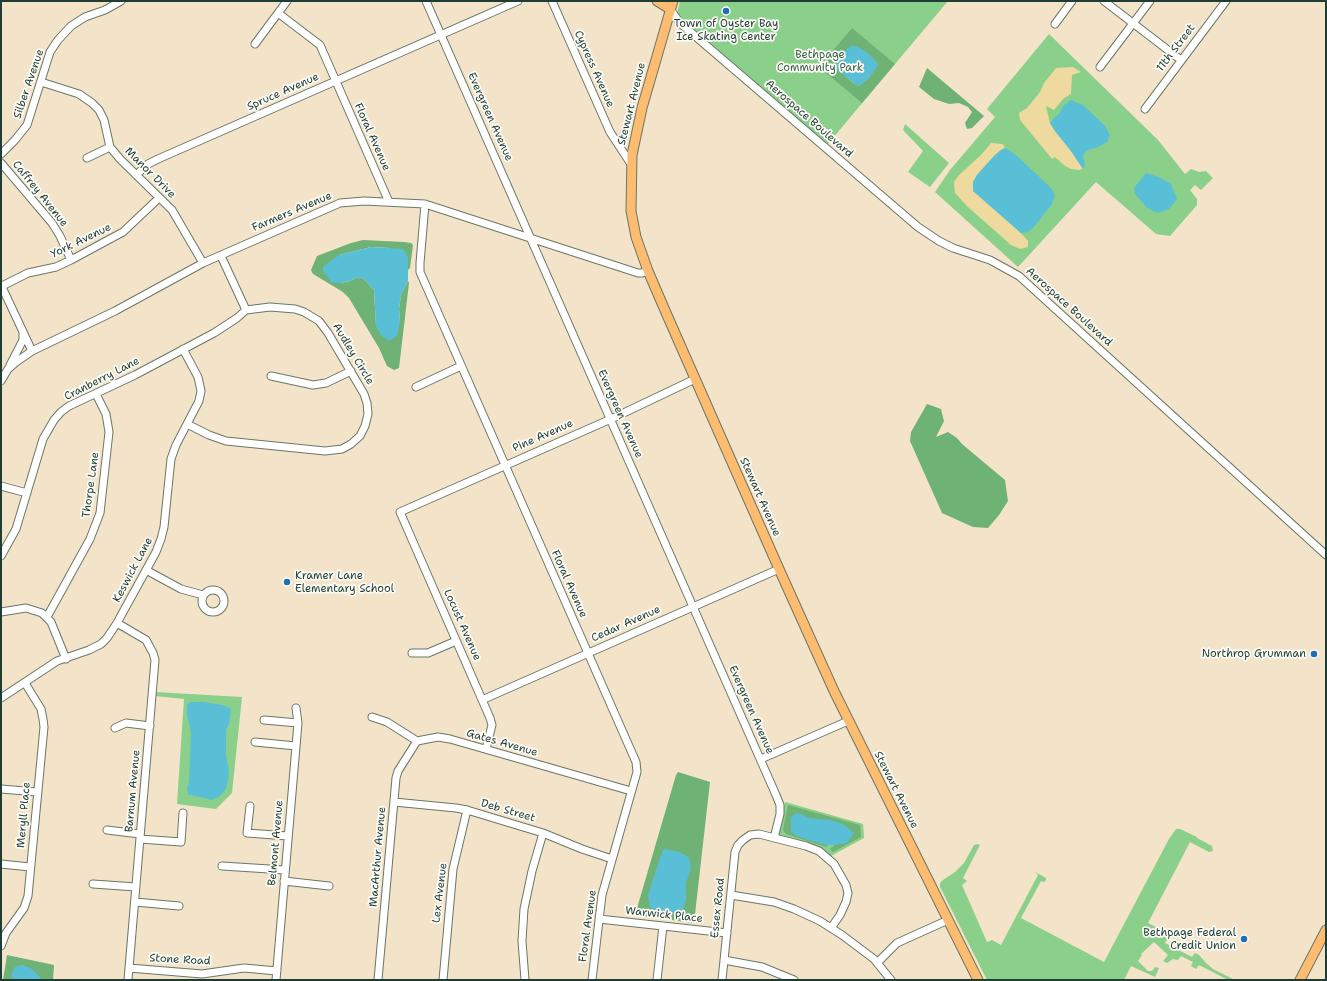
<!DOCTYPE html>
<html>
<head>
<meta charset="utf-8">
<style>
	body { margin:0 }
	#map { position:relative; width:1327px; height:981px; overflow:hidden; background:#f3e3c8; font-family:"Shantell Sans",sans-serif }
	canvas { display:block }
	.frame { position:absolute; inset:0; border:2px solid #1f3d34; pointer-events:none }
</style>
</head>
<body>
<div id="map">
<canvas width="1327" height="981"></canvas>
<div class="frame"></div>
</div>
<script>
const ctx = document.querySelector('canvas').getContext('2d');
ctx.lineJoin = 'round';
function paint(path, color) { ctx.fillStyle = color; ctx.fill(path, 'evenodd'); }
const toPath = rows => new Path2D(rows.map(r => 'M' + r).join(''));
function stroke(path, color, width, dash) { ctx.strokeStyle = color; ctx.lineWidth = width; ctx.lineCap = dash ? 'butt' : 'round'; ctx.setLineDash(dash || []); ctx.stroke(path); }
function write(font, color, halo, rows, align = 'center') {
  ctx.font = font + ' "Shantell Sans",sans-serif'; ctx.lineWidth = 3.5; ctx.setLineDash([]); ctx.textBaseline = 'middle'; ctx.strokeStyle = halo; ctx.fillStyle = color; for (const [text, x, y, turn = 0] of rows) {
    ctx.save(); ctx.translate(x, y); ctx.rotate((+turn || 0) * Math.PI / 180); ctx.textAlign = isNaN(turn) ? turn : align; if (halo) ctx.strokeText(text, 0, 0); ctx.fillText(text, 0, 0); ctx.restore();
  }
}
paint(toPath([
	[680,1,948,1,827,145,677,14],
	[1049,34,1158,140,1185,174,1191,169,1199,172,1206,171,1213,178,1201,190,1195,185,1190,190,1197,199,1197,205,1170,236,1156,234,1096,182,1018,267,935,192,950,170,995,117,987,109],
	[905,124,949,163,930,187,908,172,923,151,903,130],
	[155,692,242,697,232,793,216,809,177,804,184,699,155,696],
	[785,802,863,824,864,838,831,856,818,847,778,836],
	[1176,829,1180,829,1197,837,1197,838,1212,846,1213,851,1209,852,1190,842,1148,923,1165,932,1163,935,1168,938,1165,943,1192,957,1195,953,1199,955,1206,963,1213,969,1235,980,1228,980,1199,965,1196,969,1191,966,1193,962,1181,956,1178,960,1173,959,1167,963,1163,961,1168,955,1154,942,1141,954,1142,955,1138,961,1148,971,1152,971,1155,967,1159,968,1155,977,1131,966,1124,980,987,980,940,887,940,883,943,880,955,872,964,863,974,845,977,844,980,845,963,878,967,881,962,885,987,942,992,940,1001,945,1038,875,1035,872,1046,878,1046,880,1044,882,1041,881,1021,918,1104,962,1169,839]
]), '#8ad08a');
paint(toPath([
	[852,28,895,64,862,103,819,67],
	[848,48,878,65,869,78,859,86,854,84,836,68,837,63],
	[927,68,984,116,972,128,967,129,965,123,972,112,968,107,959,103,949,104,934,99,919,87],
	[363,240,404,242,411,243,413,245,410,268,403,275,395,252,389,248,371,247,339,255,341,283,350,281,358,277,364,279,374,290,376,326,400,320,399,309,401,295,408,281,409,283,399,368,394,370,387,366,379,348,349,298,343,292,313,274,311,270,317,256,351,243],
	[927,404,941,409,944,421,936,437,948,432,957,438,962,444,1005,480,1008,501,999,515,988,528,973,527,942,513,910,441,911,432],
	[678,772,710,782,694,923,635,915,676,775],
	[788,805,860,825,861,837,833,852,830,849,835,845,828,845,826,847,786,834,783,830],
	[7,955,54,965,53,980,3,980]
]), '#6fb276');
paint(toPath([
	[1073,67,1081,72,1072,75,1071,94,1064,98,1054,110,1046,106,1050,123,1055,131,1071,151,1083,169,1079,170,1071,169,1065,166,1055,157,1052,159,1020,120,1019,113,1027,108,1040,92,1044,83,1056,68],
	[991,143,1003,144,1005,148,1001,150,994,156,977,175,973,182,973,191,1021,233,1028,241,1028,247,1020,249,1011,245,968,207,955,193,954,182,959,175,981,155]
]), '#eeda9e');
paint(toPath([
	[852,46,856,46,865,51,876,61,878,65,869,78,859,86,855,84,836,68,837,63,848,48],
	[1071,100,1083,105,1105,126,1110,135,1107,142,1098,147,1086,151,1083,155,1085,165,1083,169,1071,151,1055,131,1050,123,1054,118,1059,114,1063,106],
	[1005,148,1016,155,1051,188,1055,195,1052,204,1033,228,1027,232,1021,233,973,191,973,182,977,175,994,156,1001,150],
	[1146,173,1159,177,1171,184,1177,199,1169,209,1158,213,1147,208,1135,194,1134,188],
	[371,247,403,249,408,257,408,281,401,295,399,309,400,320,397,336,389,341,381,335,376,326,374,290,364,279,358,277,350,281,341,283,332,283,323,271,323,267,339,255],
	[190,702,204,702,222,705,228,707,231,709,229,724,226,730,226,755,229,771,228,780,226,789,220,796,212,800,191,795,188,794,187,788,189,782,191,732,187,715,187,705],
	[799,813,809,818,830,820,843,824,854,833,847,843,834,845,826,845,805,839,795,835,791,832,791,817,795,814],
	[666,849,679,852,689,857,691,868,686,883,686,900,683,908,680,913,674,913,654,910,650,907,648,895,661,855,663,850],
	[23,965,32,969,38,975,42,980,14,980,11,976,14,968,17,966]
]), '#59bfd7');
const minor = toPath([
	[426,1,776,795,780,805,780,814,774,838],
	[552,1,610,132,631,164],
	[1104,1,1181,60],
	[670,9,680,23,918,227,939,241,953,248,990,260,1019,276,1326,555],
	[278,13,320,45,389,202],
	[1055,24,1072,1],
	[255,44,287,1],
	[1100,67,1150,1],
	[41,82,79,94,92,103,99,110,104,120,110,147,120,159,172,210,203,263],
	[1145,109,1226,1],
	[1,154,15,140,27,125,50,52,58,40,71,26,85,17,105,10,121,1],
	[87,158,110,147],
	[1,163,52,223,60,236,71,260],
	[136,175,148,164,158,159,518,1],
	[425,204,420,263,420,272,636,762,637,772,602,895,592,980],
	[221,256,246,310],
	[1,285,32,351],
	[2,286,28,273,56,267,71,260,123,232,159,198],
	[10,365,23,340,23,332],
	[271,376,313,385,326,383,351,371],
	[1,381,8,369,16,362,32,351,115,311,203,263,340,203,364,201,425,204,638,273,642,273,648,271],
	[416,387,461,366],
	[187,424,209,435,226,441,325,451,342,449,351,444,360,436,365,426,368,414,367,403,364,394,328,333,319,321,304,312,295,309,270,307,246,310],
	[1,486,27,493],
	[1,556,16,529,43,439,54,420,61,412,69,406,135,375,214,333,237,318,246,310],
	[146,570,181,589,203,595],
	'202 601a11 11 0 1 1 22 0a11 11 0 1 1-22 0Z',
	[1,612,26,608,42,613,51,622,66,659],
	[47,617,90,539,100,513,109,432,106,414,96,394],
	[117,623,146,640,153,653,155,660,128,980],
	[412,653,428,653,456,641],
	[1,698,57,661,89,650,101,644,107,638,117,623,156,552,161,539,164,527,171,459,176,445,199,401,201,391,198,377,183,349],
	[482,700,779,569],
	[372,717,387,722,417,741,438,737,450,739,631,791],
	[264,720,298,723],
	[115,728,126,723,150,726],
	[255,742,296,746],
	[486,749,492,725,490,718,400,512,611,419,695,379],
	[761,759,848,721],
	[1,789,37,792],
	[394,802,456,808,467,810,543,833,582,849,612,859],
	[250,806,247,833,288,836],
	[107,830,140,834],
	[140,839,181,842,183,813],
	[1,864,30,867],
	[222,866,285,870],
	[284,881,329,886],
	[93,884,136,887],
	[731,895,774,902,794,909,820,921,842,935,874,959,891,980],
	[135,902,179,906],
	[599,919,727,933],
	[1,946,6,933,24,908,28,896,44,727,43,719,41,709,25,683],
	[724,960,762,967,794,980],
	[877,963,897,943,948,920],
	[129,968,202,974,244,968,277,971],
	[276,980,298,723,296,708],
	[378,980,396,778,398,771,417,741],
	[443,980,453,869,467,810],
	[525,980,522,941,524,909,532,871,543,833],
	[657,980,663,926],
	[722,980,735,852,738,845,743,840,750,835,759,834,806,846,819,851,834,864,846,885,848,893,846,902,840,915,831,928]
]);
const major = toPath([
	[657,1,670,9],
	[673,1,642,108,632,155,631,211,636,237,648,271,667,315,779,569,834,691,978,980],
	[1300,980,1326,930]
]);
stroke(minor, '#697768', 9);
stroke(major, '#697768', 11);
stroke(minor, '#fff', 7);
stroke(major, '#fdbc6f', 9);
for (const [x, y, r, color] of [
	[726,11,4,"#1f6fb2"],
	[287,582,4,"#1f6fb2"],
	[1314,654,4,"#1f6fb2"],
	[1244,939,4,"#1f6fb2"]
]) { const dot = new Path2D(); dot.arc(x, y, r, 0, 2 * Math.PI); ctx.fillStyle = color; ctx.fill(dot); stroke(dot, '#fdfcf7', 1.5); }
write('11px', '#1f3d34', '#fdfcf7', [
	["Town of Oyster Bay",726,24,"center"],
	["Ice Skating Center",726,37,"center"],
	["Kramer Lane",295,576,"left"],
	["Elementary School",295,589,"left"],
	["Northrop Grumman",1306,654],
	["Bethpage Federal",1236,933],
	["Credit Union",1236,946]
], 'right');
write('11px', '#1f3d34', '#fdfcf7', [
	["11th Street",1176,48,-53],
	["Cypress Avenue",594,69,66],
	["Silber Avenue",29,84,-71],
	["Spruce Avenue",283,92,-24],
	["Stewart Avenue",632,104,-76],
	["Evergreen Avenue",490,117,66],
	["Aerospace Boulevard",809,119,41],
	["Floral Avenue",372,137,66],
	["Manor Drive",150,173,45],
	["Caffrey Avenue",40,194,51],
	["Farmers Avenue",292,212,-23],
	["York Avenue",81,241,-26],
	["Aerospace Boulevard",1069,307,42],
	["Audley Circle",353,354,59],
	["Cranberry Lane",102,379,-27],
	["Evergreen Avenue",620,414,66],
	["Pine Avenue",543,436,-24],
	["Thorpe Lane",91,485,-82],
	["Stewart Avenue",760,497,66],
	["Keswick Lane",133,570,-62],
	["Floral Avenue",569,584,66],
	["Cedar Avenue",626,624,-24],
	["Locust Avenue",462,625,66],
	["Evergreen Avenue",751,710,66],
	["Gates Avenue",502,743,16],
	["Stewart Avenue",896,790,63],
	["Barnum Avenue",133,791,-85],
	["Deb Street",508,811,16],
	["Meryll Place",24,815,-85],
	["Belmont Avenue",276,843,-85],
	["MacArthur Avenue",378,857,-85],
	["Lex Avenue",440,893,-83],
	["Essex Road",718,908,-84],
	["Warwick Place",664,915,6],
	["Floral Avenue",588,926,-82],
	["Stone Road",180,960,3]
]);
write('11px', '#3a624a', '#fdfcf7', [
	["Bethpage",820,55],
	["Community Park",820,68]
]);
</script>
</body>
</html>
